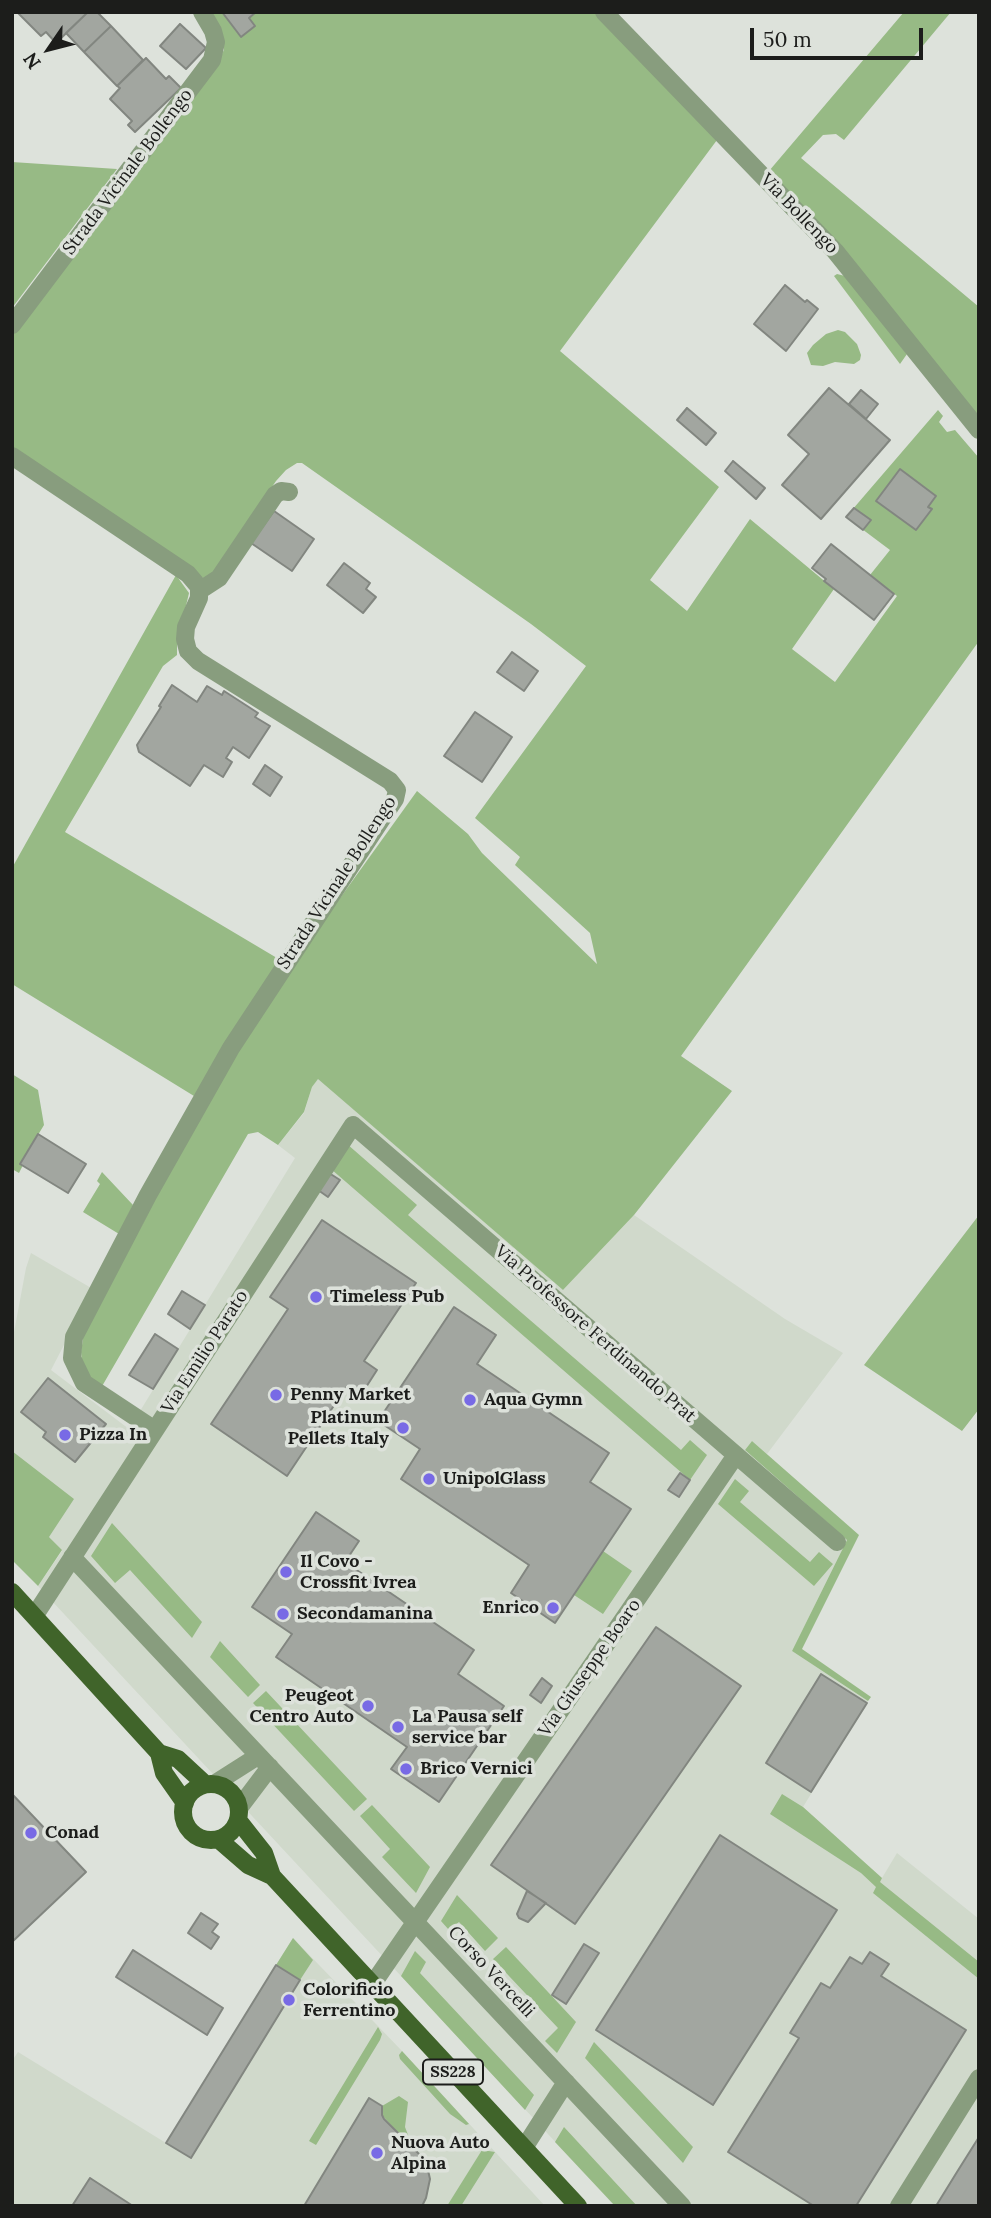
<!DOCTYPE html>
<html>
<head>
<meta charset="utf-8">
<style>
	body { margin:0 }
	#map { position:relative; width:991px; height:2218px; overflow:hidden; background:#dde2db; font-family:Lora,serif }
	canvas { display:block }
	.frame { position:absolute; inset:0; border:14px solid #1c1d1b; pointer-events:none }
	.north { position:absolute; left:14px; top:14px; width:70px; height:70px; -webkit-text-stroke:5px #dde2db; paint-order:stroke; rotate:235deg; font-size:19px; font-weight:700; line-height:28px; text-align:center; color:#1c1d1b }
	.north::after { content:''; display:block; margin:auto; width:24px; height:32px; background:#1c1d1b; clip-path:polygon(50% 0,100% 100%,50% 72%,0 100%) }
	.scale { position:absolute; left:750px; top:28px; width:173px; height:32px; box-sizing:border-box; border:4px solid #1c1d1b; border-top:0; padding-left:9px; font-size:21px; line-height:24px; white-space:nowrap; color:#1c1d1b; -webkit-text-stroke:5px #dde2db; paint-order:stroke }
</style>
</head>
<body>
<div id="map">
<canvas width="991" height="2218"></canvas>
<div class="frame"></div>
<div class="north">N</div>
<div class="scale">50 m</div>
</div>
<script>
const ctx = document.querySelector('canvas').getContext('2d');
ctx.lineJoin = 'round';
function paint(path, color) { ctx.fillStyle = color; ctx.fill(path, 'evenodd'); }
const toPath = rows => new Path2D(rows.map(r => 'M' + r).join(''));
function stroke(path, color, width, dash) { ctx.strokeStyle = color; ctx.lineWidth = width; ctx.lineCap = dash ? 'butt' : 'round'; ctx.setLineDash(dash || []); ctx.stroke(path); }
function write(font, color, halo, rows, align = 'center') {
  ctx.font = font + ' Lora,serif'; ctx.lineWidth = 7; ctx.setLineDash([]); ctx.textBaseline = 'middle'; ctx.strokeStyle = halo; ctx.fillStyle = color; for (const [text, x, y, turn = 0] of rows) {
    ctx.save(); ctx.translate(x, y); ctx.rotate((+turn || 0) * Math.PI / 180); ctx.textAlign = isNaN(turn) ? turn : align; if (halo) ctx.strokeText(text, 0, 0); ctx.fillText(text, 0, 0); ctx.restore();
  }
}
paint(toPath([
	[318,1078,563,1290,634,1215,785,1319,843,1353,767,1454,752,1441,745,1450,847,1540,792,1651,868,1701,803,1807,882,1878,897,1853,979,1919,979,2206,615,2206,38,1586,62,1551,49,1537,12,1451,12,1343,26,1268,31,1253,93,1289,51,1370,129,1429,295,1158,278,1145,304,1113,312,1087],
	[293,1938,402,2051,545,2206,12,2206,12,2061,18,2052,166,2143]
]), '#d0d9cb');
paint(toPath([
	[208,12,222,12,241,37,249,18,256,12,594,12,717,140,560,351,719,487,650,580,687,611,750,519,834,589,792,649,835,682,897,596,870,575,890,550,846,517,938,410,943,416,939,422,947,432,955,430,979,458,979,641,681,1056,732,1091,634,1215,563,1290,318,1079,312,1087,304,1112,278,1145,258,1132,248,1134,101,1388,91,1379,82,1363,81,1352,84,1332,144,1221,202,1107,302,951,417,791,468,834,482,853,597,964,590,933,515,865,520,857,475,818,586,666,531,624,302,463,297,463,286,470,276,481,213,575,207,579,200,577,12,449,12,334,217,63,224,50,222,37],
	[904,12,951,12,844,140,836,134,823,135,801,158,979,307,979,423,769,171],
	[12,162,117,169,12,308],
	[837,274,845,276,907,354,900,364,834,276],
	[838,330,845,332,857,344,861,355,860,360,854,364,835,362,823,366,811,365,807,353,813,345,826,334],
	[176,575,189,593,185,610,177,628,177,655,163,666,65,832,282,961,194,1096,12,984,12,868],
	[12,1074,38,1090,44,1125,21,1163,23,1165,19,1173,12,1169],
	[347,1144,417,1205,408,1215,681,1450,690,1440,707,1455,690,1480,331,1169],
	[102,1172,133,1205,119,1234,83,1212,100,1184,97,1181],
	[979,1215,979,1409,962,1431,864,1365],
	[752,1441,859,1535,802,1649,871,1697,868,1701,792,1651,847,1540,745,1450],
	[12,1451,74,1499,49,1537,62,1550,38,1586,12,1560],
	[735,1479,749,1491,740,1502,810,1562,819,1552,833,1564,814,1586,718,1504],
	[112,1523,202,1622,192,1638,130,1570,115,1583,91,1556],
	[603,1551,632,1571,603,1614,574,1595],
	[220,1641,260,1685,248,1697,210,1657],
	[266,1691,367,1799,354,1811,253,1703],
	[782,1794,803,1807,882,1878,880,1882,979,1962,979,1979,873,1893,876,1887,861,1873,770,1814],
	[372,1805,430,1867,416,1893,382,1857,390,1849,360,1816],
	[457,1895,498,1938,485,1951,459,1922,449,1930,441,1921],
	[293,1938,313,1960,300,1980,276,1965],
	[506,1947,576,2022,557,2053,545,2041,558,2028,493,1959],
	[415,1951,426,1962,420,1973,534,2095,525,2110,401,1976],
	[378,2027,382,2034,380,2040,316,2145,309,2141],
	[594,2042,693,2147,683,2163,585,2058],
	[402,2051,469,2124,466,2125,450,2114,400,2059,399,2055],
	[399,2096,408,2102,405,2127,414,2151,382,2115,382,2106],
	[564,2127,637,2206,615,2206,555,2142],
	[482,2150,495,2152,461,2206,447,2206]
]), '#97ba85');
const building = toPath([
	[17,12,88,12,56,43,46,32,41,36,17,12],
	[88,12,97,12,111,26,84,52,66,33,88,12],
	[222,12,256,12,249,18,255,26,241,37,222,12],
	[180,24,206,48,186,69,160,46,180,24],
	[111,26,143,60,117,86,84,52,111,26],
	[146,58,166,79,169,76,181,88,135,132,128,125,132,121,110,99,120,88,117,86,146,58],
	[785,285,805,302,807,300,818,309,786,351,754,324,785,285],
	[829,388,890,440,821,519,782,485,809,454,788,435,829,388],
	[861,390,878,404,866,419,849,404,861,390],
	[687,408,716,433,706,445,677,420,687,408],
	[733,461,765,488,756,499,725,471,733,461],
	[900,469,936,496,928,507,932,509,916,530,876,501,900,469],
	[854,508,871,520,863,530,846,517,854,508],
	[274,511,314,539,292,571,251,543,274,511],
	[831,544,894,594,874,620,824,581,826,579,812,568,831,544],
	[344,563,370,583,366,589,376,597,363,613,327,585,344,563],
	[512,652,538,671,524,691,497,672,512,652],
	[172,685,197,702,207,686,222,695,224,691,258,713,255,717,270,726,249,758,233,747,226,758,232,762,223,777,204,765,190,786,139,752,137,745,161,707,159,706,172,685],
	[475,712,512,737,482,782,444,756,475,712],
	[265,765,282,777,270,796,253,784,265,765],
	[38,1134,86,1164,68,1193,20,1164,38,1134],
	[329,1173,340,1180,328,1197,318,1190,329,1173],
	[322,1220,416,1283,364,1361,377,1370,361,1395,347,1386,287,1476,211,1424,288,1309,270,1297,322,1220],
	[182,1291,205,1305,190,1329,168,1314,182,1291],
	[454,1307,496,1335,477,1364,609,1453,590,1482,631,1509,555,1623,511,1593,529,1565,401,1479,420,1449,378,1421,454,1307],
	[155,1334,178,1349,153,1389,129,1375,155,1334],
	[48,1378,106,1424,75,1462,43,1437,46,1432,21,1412,48,1378],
	[680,1473,690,1480,679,1497,668,1490,680,1473],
	[316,1512,359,1541,345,1562,474,1650,458,1674,504,1706,439,1802,391,1769,407,1747,276,1657,292,1634,252,1607,316,1512],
	[656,1627,741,1686,575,1924,491,1865,656,1627],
	[821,1674,867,1703,811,1792,766,1763,821,1674],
	[542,1678,552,1686,541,1703,530,1695,542,1678],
	[12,1794,86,1872,12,1942,12,1794],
	[720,1835,837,1910,713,2105,596,2030,720,1835],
	[527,1891,546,1903,528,1922,519,1918,517,1914,527,1891],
	[201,1913,218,1924,212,1932,219,1937,211,1949,188,1933,201,1913],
	[584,1944,599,1953,566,2004,552,1995,584,1944],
	[133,1950,223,2008,207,2035,116,1977,133,1950],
	[870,1952,889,1964,881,1976,966,2030,856,2206,814,2206,728,2152,799,2038,790,2033,821,1983,830,1988,850,1957,862,1964,870,1952],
	[276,1965,300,1980,191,2158,166,2143,276,1965],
	[369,2098,382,2106,382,2115,384,2119,420,2155,427,2166,430,2179,426,2198,422,2206,304,2206,369,2098],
	[979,2137,979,2206,936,2206,957,2172,979,2137],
	[90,2178,133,2206,72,2206,90,2178]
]);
paint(building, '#a2a6a0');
stroke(building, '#828680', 2);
stroke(toPath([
	[604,12,835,251,979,430],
	[12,325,212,60,216,42,213,31,202,12],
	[12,456,188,574,199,587,199,598,186,627,185,639,188,651,198,661,390,781,397,790,395,799,389,808,231,1048,148,1195,74,1337,72,1358,84,1383,155,1430],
	[199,591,219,578,275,495,281,491,289,492],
	[72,1557,682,2206],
	[35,1615,353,1125,837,1542],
	[214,1784,258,1756],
	[239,1808,270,1767],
	[372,1985,736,1455],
	[524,2148,566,2082],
	[899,2206,979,2078]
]), '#889d7e', 18);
stroke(toPath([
	[12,1592,159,1753,164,1773,185,1803],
	[159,1753,178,1759,205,1784],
	'183 1812a28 28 0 1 1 56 0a28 28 0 1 1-56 0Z',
	[238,1820,264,1853,272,1876],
	[218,1839,248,1865,272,1876,578,2206]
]), '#40642a', 18);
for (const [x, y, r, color] of [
	[316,1297,7,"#786ae5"],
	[276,1395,7,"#786ae5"],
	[470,1400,7,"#786ae5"],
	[403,1428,7,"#786ae5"],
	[65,1435,7,"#786ae5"],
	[429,1479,7,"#786ae5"],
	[286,1572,7,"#786ae5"],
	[553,1608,7,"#786ae5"],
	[283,1614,7,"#786ae5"],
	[368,1706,7,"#786ae5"],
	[398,1727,7,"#786ae5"],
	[406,1769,7,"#786ae5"],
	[31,1833,7,"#786ae5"],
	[289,2000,7,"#786ae5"],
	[377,2153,7,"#786ae5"]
]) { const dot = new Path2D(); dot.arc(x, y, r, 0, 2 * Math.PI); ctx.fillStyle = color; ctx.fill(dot); stroke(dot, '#dde2db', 2.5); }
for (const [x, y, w] of [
	[453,2072,60]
]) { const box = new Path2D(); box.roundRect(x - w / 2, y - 12.5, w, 25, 5); ctx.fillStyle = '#dde2db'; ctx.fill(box); stroke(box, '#1c1d1b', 2); }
write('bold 16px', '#1c1d1b', null, [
	["SS228",453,2072]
]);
write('18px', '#1c1d1b', '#dde2db', [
	["Strada Vicinale Bollengo",128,172,-53],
	["Via Bollengo",799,214,46],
	["Strada Vicinale Bollengo",337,883,-57],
	["Via Professore Ferdinando Prat",595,1334,41],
	["Via Emilio Parato",205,1352,-57],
	["Via Giuseppe Boaro",590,1668,-55],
	["Corso Vercelli",491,1972,47]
]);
write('bold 18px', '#1c1d1b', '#dde2db', [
	["Timeless Pub",330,1297],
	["Penny Market",290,1395],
	["Aqua Gymn",484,1400],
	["Platinum",389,1418,"right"],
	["Pellets Italy",389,1439,"right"],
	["Pizza In",79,1435],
	["UnipolGlass",443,1479],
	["Il Covo -",300,1562],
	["Crossfit Ivrea",300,1583],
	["Enrico",539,1608,"right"],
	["Secondamanina",297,1614],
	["Peugeot",354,1696,"right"],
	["Centro Auto",354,1717,"right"],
	["La Pausa self",412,1717],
	["service bar",412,1738],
	["Brico Vernici",420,1769],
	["Conad",45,1833],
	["Colorificio",303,1990],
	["Ferrentino",303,2011],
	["Nuova Auto",391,2143],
	["Alpina",391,2164]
], 'left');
</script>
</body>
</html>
